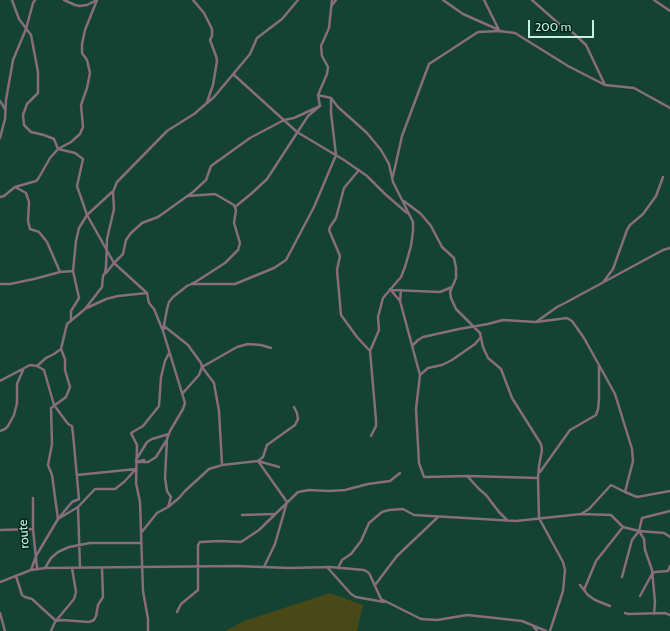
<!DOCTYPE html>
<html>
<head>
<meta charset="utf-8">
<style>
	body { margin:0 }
	#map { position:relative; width:670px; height:631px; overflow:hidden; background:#144233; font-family:Cabin,sans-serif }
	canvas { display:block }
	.scale { position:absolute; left:528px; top:20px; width:66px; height:18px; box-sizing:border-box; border:2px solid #c8f0e0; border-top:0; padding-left:5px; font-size:12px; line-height:14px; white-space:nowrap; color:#c8f0e0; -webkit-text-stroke:3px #02271c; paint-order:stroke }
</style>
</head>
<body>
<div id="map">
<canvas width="670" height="631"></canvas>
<div class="scale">200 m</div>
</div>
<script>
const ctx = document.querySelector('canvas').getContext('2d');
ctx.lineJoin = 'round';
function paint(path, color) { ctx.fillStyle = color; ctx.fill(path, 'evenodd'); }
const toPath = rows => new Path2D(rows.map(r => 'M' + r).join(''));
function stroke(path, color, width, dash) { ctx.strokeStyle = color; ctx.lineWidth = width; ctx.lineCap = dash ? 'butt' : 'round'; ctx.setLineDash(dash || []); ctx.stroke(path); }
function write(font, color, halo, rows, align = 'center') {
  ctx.font = font + ' Cabin,sans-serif'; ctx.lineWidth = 3; ctx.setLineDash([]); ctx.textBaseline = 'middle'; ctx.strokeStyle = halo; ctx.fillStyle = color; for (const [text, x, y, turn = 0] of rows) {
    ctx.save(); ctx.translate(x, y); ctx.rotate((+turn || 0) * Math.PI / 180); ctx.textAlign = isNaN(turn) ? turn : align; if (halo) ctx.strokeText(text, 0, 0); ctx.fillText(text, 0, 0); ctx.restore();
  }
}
paint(toPath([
	[330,593,363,605,357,631,225,631,244,621]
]), '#494817');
stroke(toPath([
	[12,0,19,19,31,35,38,72,38,93,27,104,23,115,24,125,31,132,44,135,54,139,58,149],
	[64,0,75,5,80,6,87,5,97,0],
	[193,0,204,13,212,29,212,36,210,40,216,56,217,61,213,85,207,102],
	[332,0,329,28,321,46,322,56,328,67,327,74,318,95,331,98,338,107,367,133,381,150,389,164,393,182,413,222,413,231,411,246,405,267,401,277,383,298,378,317,379,330,370,351,376,420,376,426,371,436],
	[443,0,463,14,499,30],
	[484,0,499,30],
	[532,0,558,23,570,30,586,45,605,85],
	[654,0,670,11],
	[332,5,336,0],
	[233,74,297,132,344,160,367,176,385,194,407,213],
	[0,101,5,109],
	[0,138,5,119,6,100,13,60,26,29,33,3,35,0],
	[58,149,75,153,83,159,77,186,87,215,114,263,147,293],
	[359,170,344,188,336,218,330,227,329,230,340,256,337,270,341,315,357,337,369,350],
	[393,176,402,136,429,64,478,32,499,31,515,33,568,66,605,85,634,88,670,108],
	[15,187,26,193,29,202,28,221,30,229,39,232,47,242,60,272,73,271],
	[0,197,4,196,15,187,36,181,38,179,50,158,58,149,71,142,80,134,83,127,81,105,87,88,90,73,87,60,82,53,82,44,85,30,97,0],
	[404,201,421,214,431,226,442,247,454,258,456,268,456,278,450,292,451,298,456,309,480,333,483,347,488,358,501,369,512,398,541,444,542,450,539,466,538,478,539,518,563,562,565,570,563,591,550,631],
	[235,207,252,193,267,179,308,116,320,106,318,95],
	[106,273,114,263,123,254,126,240,131,233,142,223,158,217,193,192,206,180,211,166,250,138,284,120,294,118,320,106],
	[604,281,613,269,627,230,630,225,643,214,656,196,663,177],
	[0,284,10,284,34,279,60,272],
	[191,284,235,284,274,268,286,260,314,207,336,155,331,113,331,98],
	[390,289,400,301,420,375,416,409,419,463,424,477,468,476,538,478],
	[392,290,440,292,452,287],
	[400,301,401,290],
	[87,308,106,299,118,296,147,293,149,303,154,309,163,331,185,403,183,409,170,431,167,439,165,478,167,491,171,497,168,507],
	[71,321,71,311,79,298,73,271,76,241,79,228,87,215,112,192],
	[536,322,557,307,565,303,663,250,670,248],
	[164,326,188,345,201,363,202,367,199,375,182,394],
	[163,331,167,309,169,302,173,297,187,286,197,281,225,263,238,250,240,243,234,223,236,210,234,205,215,194,188,196],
	[412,346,418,340,423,337,459,329,488,324,503,320,536,322,567,318,572,321,584,338,615,394,632,449,633,461,625,492,611,485,589,509,581,514],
	[61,349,65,359,65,370,70,387,66,397,51,408,52,444,48,465,52,475,58,519,78,507,95,489,115,489,124,482,136,469],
	[37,366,46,358,54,354,61,349,67,324,85,309,102,287,103,276,105,273,106,267,107,239,114,209,113,192,117,182,167,131,194,114,214,97,250,54,257,38,282,19,298,0],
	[420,375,428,368,442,365,452,360,475,344,481,337],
	[0,381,30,365,37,366,44,370,54,405,68,424,72,426,73,434,79,499,72,502,58,519,36,556,31,570],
	[0,431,5,429,8,426,14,415,17,403,17,384,23,370],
	[136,460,147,442,152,439,169,434],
	[144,460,136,462,148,462,153,459,156,457,166,441],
	[258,461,287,502,275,544,264,567],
	[258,461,263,457,267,445,295,425,298,419,297,413,294,407],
	[222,465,219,411,215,389,214,383,202,367,237,347,248,344,261,345,271,348],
	[540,472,570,430,596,415,598,409,599,400,599,366],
	[77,475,136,469],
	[468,477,479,489,486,495,499,512,507,520],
	[625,492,637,497,670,491],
	[33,498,33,529,37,568],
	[78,507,80,568],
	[242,515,274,514],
	[0,530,33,529],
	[141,532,140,502,136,483,137,445,131,433,143,426,159,406,161,377,165,361,169,353],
	[327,567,351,594,356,597,384,602],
	[45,568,51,558,58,552,69,547,90,543,140,543],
	[338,568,342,560,351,554,361,541,369,523,382,512,389,510,403,509,414,515,516,521,581,514,611,515,623,527,639,531,642,518,670,511],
	[16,576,22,595,25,597,32,599,56,621,62,620,89,622,94,620,96,616,98,605,103,597,102,568],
	[622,577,632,540,639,531],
	[0,582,31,570,45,568,236,566,289,568,330,567,364,570,369,573,381,599,421,619,437,620,467,615,486,617,522,621,546,631],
	[375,585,397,556,438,517],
	[580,585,588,595,595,600,610,606],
	[584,590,596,561,623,527],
	[640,596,652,574,655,572,668,571,670,566],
	[177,612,181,604,198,590,198,545,200,542,219,541,241,542,259,530,298,492,309,490,329,491,345,490,368,484,390,481,400,473],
	[0,613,5,631],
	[625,613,628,614,665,613,670,615],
	[654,614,655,602,652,570,645,550,644,539,639,531,664,533,670,537],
	[533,626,537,631],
	[51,631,55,622,74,599,76,592,72,568],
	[148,631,148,619,143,591,141,533,157,513,168,507,179,498,185,491,209,469,222,465,258,461,279,467]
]), '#886d7a', 2.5);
write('13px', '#c8f0e0', '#02271c', [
	["route",24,534,-94]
]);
</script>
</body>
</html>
